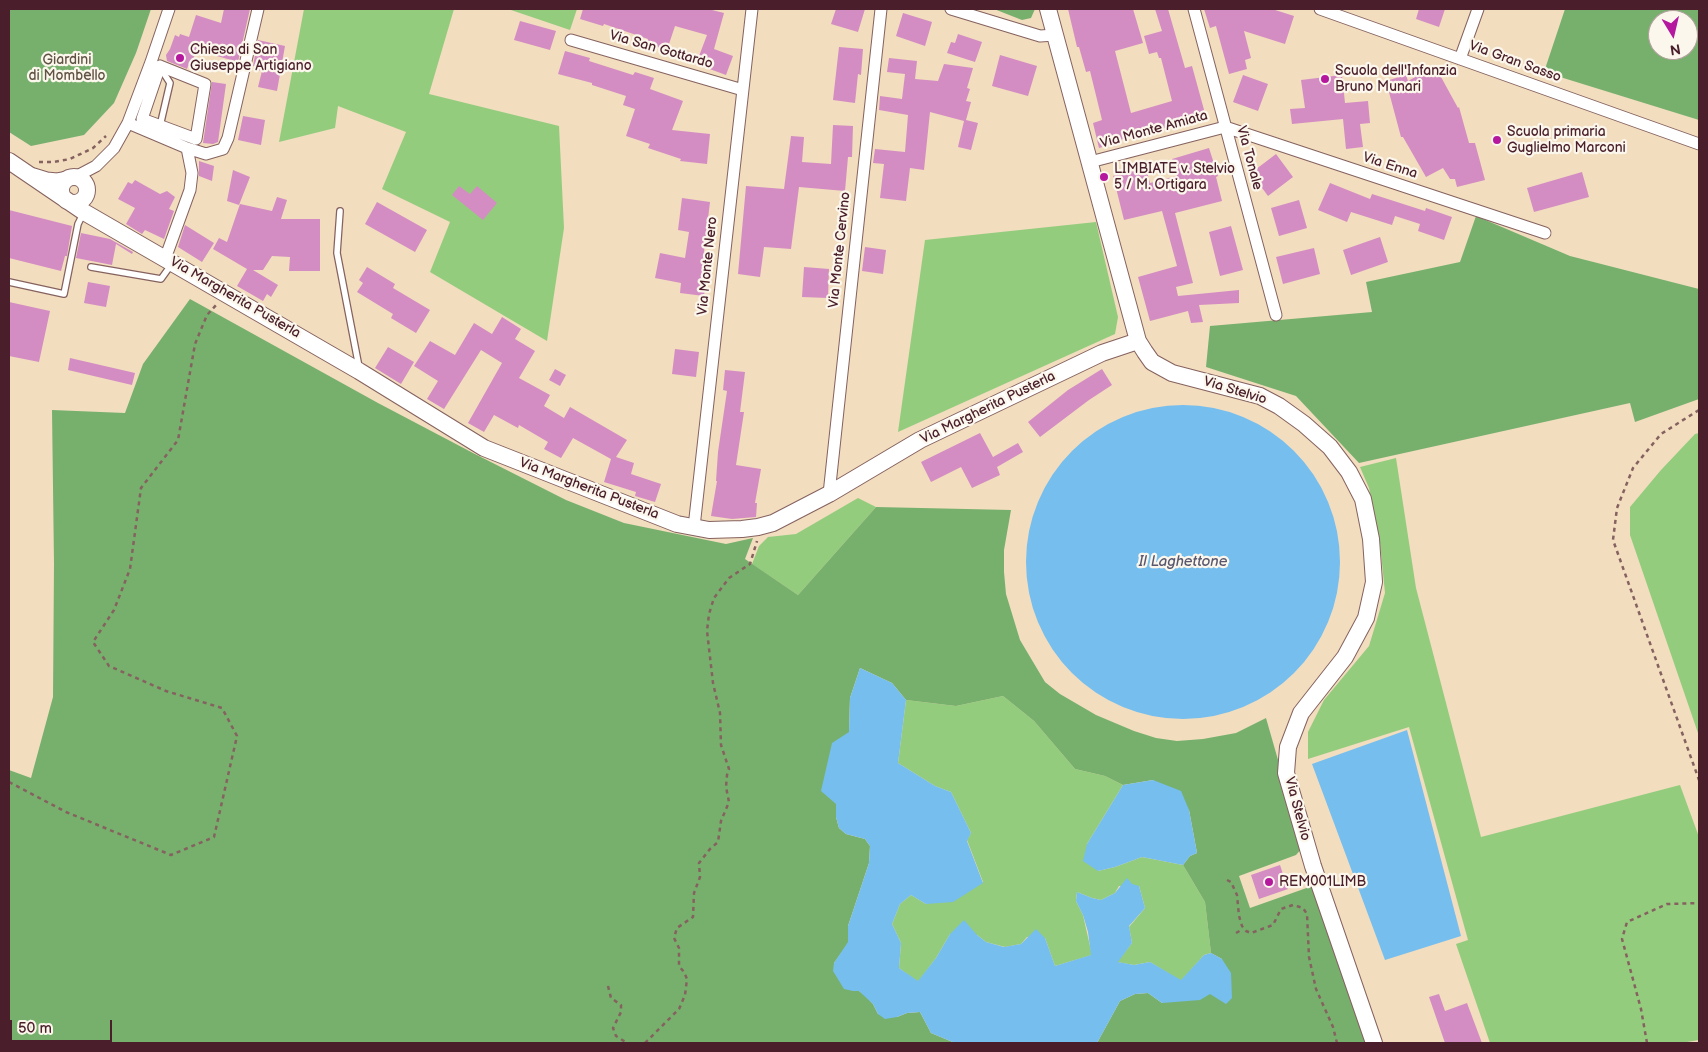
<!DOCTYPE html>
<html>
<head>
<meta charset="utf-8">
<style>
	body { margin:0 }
	#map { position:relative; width:1708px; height:1052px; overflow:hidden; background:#f2ddbf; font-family:"Balsamiq Sans",sans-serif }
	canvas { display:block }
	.frame { position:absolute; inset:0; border:10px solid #4a1f2b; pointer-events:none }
	.north { position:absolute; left:1648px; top:10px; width:50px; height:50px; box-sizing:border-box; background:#fbf7ec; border:1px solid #b4a19f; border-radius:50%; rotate:171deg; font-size:14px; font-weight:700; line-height:20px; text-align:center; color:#4a1f2b }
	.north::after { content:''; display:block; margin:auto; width:18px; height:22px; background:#b5179e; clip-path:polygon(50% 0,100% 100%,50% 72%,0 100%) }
	.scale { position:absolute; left:10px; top:1020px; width:102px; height:22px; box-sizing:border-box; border:2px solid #4a1f2b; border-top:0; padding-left:6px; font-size:15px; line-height:18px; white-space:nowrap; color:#4a1f2b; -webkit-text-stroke:4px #fbf7ec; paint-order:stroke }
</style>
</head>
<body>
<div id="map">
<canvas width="1708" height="1052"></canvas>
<div class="frame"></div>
<div class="north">N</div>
<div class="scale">50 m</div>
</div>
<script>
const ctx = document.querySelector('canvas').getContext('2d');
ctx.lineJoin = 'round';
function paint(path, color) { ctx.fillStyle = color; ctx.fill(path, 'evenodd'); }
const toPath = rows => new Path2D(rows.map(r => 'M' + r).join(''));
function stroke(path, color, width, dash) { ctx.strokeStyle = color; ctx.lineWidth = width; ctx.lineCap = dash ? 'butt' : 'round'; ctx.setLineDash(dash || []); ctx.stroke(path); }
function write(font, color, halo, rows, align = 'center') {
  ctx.font = font + ' "Balsamiq Sans",sans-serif'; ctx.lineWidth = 4.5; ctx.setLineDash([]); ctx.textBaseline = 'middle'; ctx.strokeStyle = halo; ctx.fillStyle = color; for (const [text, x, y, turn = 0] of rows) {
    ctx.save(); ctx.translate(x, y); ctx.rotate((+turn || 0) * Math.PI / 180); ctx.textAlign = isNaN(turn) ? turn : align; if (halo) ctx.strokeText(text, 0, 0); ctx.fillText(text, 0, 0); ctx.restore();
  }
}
paint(toPath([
	[304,9,454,9,429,94,559,126,564,228,547,341,430,272,450,222,382,189,406,132,338,106,335,128,279,142],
	[508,9,577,9,570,30],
	[1096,222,1118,317,1115,334,898,432,925,240],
	[1699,433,1699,736,1630,535,1630,507,1661,470,1695,434],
	[1396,458,1416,588,1481,837,1680,785,1699,837,1699,1040,1681,1043,1490,1043,1456,944,1468,940,1409,727,1308,759,1308,732,1324,700,1369,646,1385,593,1380,543,1369,488,1360,467],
	[858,498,876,507,798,595,752,564,759,546,768,537,796,534],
	[1003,696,1034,721,1075,769,1105,776,1123,785,1087,844,1098,871,1115,867,1142,857,1183,865,1205,902,1211,953,1204,955,1181,981,1150,962,1134,965,1117,962,1132,943,1129,927,1145,908,1139,886,1119,886,1115,893,1101,900,1092,898,1077,892,1076,901,1083,915,1092,955,1055,966,1045,938,1027,937,1021,944,1005,947,986,942,977,935,950,934,936,958,918,982,899,968,901,943,892,924,900,904,911,895,926,904,983,882,967,840,971,833,951,792,935,786,898,763,906,700,956,706]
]), '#94cc7e');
paint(toPath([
	[9,9,151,9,136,53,114,103,84,135,31,146,9,132],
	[994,9,1035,9,1031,18,1022,20],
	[1565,9,1695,9,1699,10,1699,120,1544,72],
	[1658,20,1688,20,1688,50,1658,50],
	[1476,216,1570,256,1699,289,1699,399,1635,422,1630,403,1359,463,1296,396,1206,367,1210,326,1372,312,1366,282,1460,262],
	[190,299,378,403,473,453,566,500,624,523,726,544,753,538,745,559,798,595,876,507,1011,510,1004,550,1004,572,1006,594,1020,640,1045,682,1060,694,1096,715,1134,731,1156,738,1177,741,1203,739,1236,733,1266,718,1303,847,1296,855,1239,876,1250,908,1315,885,1368,1043,1097,1043,1120,1001,1135,994,1148,993,1162,1003,1222,959,1211,953,1205,902,1183,865,1190,856,1197,853,1189,810,1153,780,1123,785,1105,776,1075,769,1034,721,1003,696,956,706,906,700,892,683,860,668,850,698,849,733,836,804,836,817,839,828,846,834,865,839,870,846,869,863,848,926,849,942,834,963,853,991,859,991,866,996,873,1004,878,1014,897,1017,907,1013,920,1012,931,1033,955,1043,9,1043,9,770,31,778,53,697,54,564,52,410,125,413,143,364]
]), '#77b06d');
paint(toPath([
	'1026 562a157 157 0 1 1 314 0a157 157 0 1 1-314 0Z',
	[860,668,892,683,906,700,898,763,935,786,951,792,971,833,967,841,983,883,953,902,926,904,911,895,900,904,892,924,901,943,899,968,918,981,936,958,950,934,964,920,977,935,986,942,1004,947,1021,944,1036,929,1045,938,1055,966,1091,955,1088,932,1083,915,1076,901,1077,892,1092,898,1101,900,1115,893,1127,878,1132,884,1139,886,1145,908,1129,926,1132,943,1118,962,1134,965,1150,962,1181,980,1204,955,1211,953,1222,959,1231,973,1232,998,1226,1004,1210,994,1200,1000,1162,1003,1148,993,1135,994,1120,1001,1097,1043,955,1043,931,1033,920,1012,907,1013,897,1017,885,1019,878,1014,873,1004,859,991,853,991,844,989,833,971,834,963,848,942,848,926,869,863,870,846,865,839,846,834,839,828,836,817,836,804,821,791,832,743,849,732,850,698],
	[1407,730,1461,936,1385,960,1312,764],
	[1153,780,1181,791,1189,810,1197,853,1190,856,1183,865,1142,857,1115,867,1098,871,1083,861,1087,844,1123,785]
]), '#76beee');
paint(toPath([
	[224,9,250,9,238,62,196,50,192,65,188,66,187,69,167,61,166,55,170,49,175,35,179,37,180,34,189,37,196,15,221,23],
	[583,9,708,9,724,13,714,49,733,56,726,75,696,64,707,35,675,26,667,50,647,44,648,39,604,24,603,26,580,19],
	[836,9,865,9,858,32,831,24],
	[1068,9,1133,9,1143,43,1115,51,1131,113,1172,101,1161,58,1159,58,1157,52,1149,54,1144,36,1162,31,1155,9,1168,9,1185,68,1192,66,1206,117,1120,140,1120,142,1099,148,1093,123,1102,120,1090,71,1086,72,1079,47,1077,47],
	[1204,9,1272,9,1294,16,1285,44,1244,31,1251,58,1245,60,1247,69,1229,74,1216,26,1210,28],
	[1419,9,1445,9,1439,27,1416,19],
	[903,13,932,22,925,46,896,36],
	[520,21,556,31,550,50,514,40],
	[958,34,982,42,975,62,947,53,951,42,955,43],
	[258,40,285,46,277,91,258,87,262,71,258,70,258,67,253,66],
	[839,47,863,49,861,75,858,74,855,103,833,100],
	[565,51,590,58,589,61,633,75,635,72,654,78,650,89,683,101,672,130,710,134,707,164,680,161,681,159,648,148,650,144,626,136,635,109,623,105,626,96,592,85,592,83,558,74],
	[1000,55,1037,66,1028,96,992,86],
	[889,58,917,61,915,79,938,81,944,64,973,68,967,88,970,89,966,101,971,102,966,120,978,123,971,150,958,147,964,121,930,112,924,170,910,168,906,201,880,198,884,164,873,163,875,149,905,152,908,115,879,110,880,96,902,99,905,74,887,72],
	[1435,66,1458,108,1459,107,1469,143,1475,143,1485,180,1457,187,1455,179,1450,179,1443,168,1426,177,1403,137,1401,137,1386,81,1406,75,1408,81],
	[1243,75,1268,84,1258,111,1233,102],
	[1342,75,1345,103,1368,101,1370,123,1360,124,1363,147,1346,149,1343,119,1292,124,1290,109,1305,108,1301,80],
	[212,82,226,84,218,142,213,144,203,143],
	[243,116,265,120,261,145,238,140],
	[833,125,853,126,852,157,848,157,845,191,799,187,791,249,764,247,760,277,738,274,746,186,784,189,791,136,804,137,802,162,831,164],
	[1209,148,1218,176,1216,177,1222,201,1175,213,1193,283,1176,287,1178,296,1239,290,1239,303,1199,305,1203,322,1191,323,1188,311,1150,321,1138,277,1177,266,1162,211,1124,220,1113,176,1146,168,1150,183,1177,176,1172,159],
	[1276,154,1293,177,1268,196,1251,173],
	[199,161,214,166,212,181,199,176],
	[233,170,250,177,239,205,227,201],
	[1582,172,1589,197,1534,212,1527,188],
	[135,180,160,194,167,191,175,197,169,209,174,211,164,239,145,230,142,234,126,224,135,208,118,199,128,182,132,184],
	[1330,183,1370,199,1372,194,1425,211,1426,208,1452,217,1444,240,1418,231,1420,224,1395,216,1392,225,1351,212,1347,222,1318,210],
	[459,186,470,194,477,186,497,203,483,220,452,195],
	[277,197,287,200,281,219,320,219,320,271,289,271,290,257,272,256,263,270,253,270,278,285,271,297,267,294,263,301,237,286,247,269,213,249,219,238,227,242,240,204,272,211],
	[682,198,710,202,704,252,710,253,704,296,680,293,681,283,655,278,660,253,685,258,689,232,678,230],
	[1299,200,1307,228,1279,236,1271,208],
	[377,202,427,230,415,252,365,224],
	[9,210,72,226,67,256,65,256,61,271,9,258],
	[185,225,214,243,202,262,178,247],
	[1231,226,1243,270,1220,276,1209,232],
	[81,233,110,239,133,252,132,254,116,244,112,265,76,258],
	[1380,237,1388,262,1351,275,1343,250],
	[865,247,886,250,883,274,862,271],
	[1314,248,1320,274,1283,284,1276,257],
	[367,267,395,284,393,288,430,310,416,333,391,318,393,314,357,292,363,283,359,280],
	[804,267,829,269,828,298,802,297],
	[88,282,110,286,106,307,84,303],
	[9,302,50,311,39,362,9,356],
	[502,317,521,329,515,339,535,351,519,378,550,395,544,406,564,418,570,407,627,440,616,457,634,463,631,474,661,484,655,502,635,496,636,492,604,482,611,459,573,438,561,458,544,449,548,442,519,425,518,428,494,415,484,432,468,423,502,363,481,350,444,409,427,399,438,381,414,366,430,341,455,355,474,323,492,334],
	[388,347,414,362,401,384,375,368],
	[675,349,699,352,696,377,672,374],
	[70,358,135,373,132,385,68,370],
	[555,369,566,375,560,386,549,380],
	[1102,369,1112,385,1089,400,1040,437,1028,422,1068,390],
	[725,370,745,372,740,412,744,412,736,465,761,469,755,503,757,503,756,517,732,519,711,516,717,481,716,481,718,452,727,391,723,390],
	[980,433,993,457,1018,443,1023,452,997,467,1000,475,972,488,961,467,931,482,921,462],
	[1280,865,1288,889,1259,899,1251,875],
	[1439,994,1445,1011,1467,1003,1482,1043,1445,1043,1429,997]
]), '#d48dc2');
const lane = toPath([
	[160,126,170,83,161,69],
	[340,211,337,253,359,367],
	[91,267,161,279,171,265],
	[9,282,64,294,78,224,83,214]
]);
const street = toPath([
	[951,9,1040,36,1055,35],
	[1194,9,1276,315],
	[1320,9,1699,144],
	[571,40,743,90],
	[1460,59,1478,9],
	[160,66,205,84,196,139,142,119,160,66],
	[128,123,187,148,206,154,223,149,228,138,258,9],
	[1090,162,1225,127,1545,233],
	[34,174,47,178,57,179,79,175,96,166,114,148,128,123,151,62,169,9],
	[165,259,190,190,192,173,187,148],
	[829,494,881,9],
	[694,527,752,9]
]);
const secondary = toPath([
	[1048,9,1138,341,1145,352,1152,362,1172,373,1260,396,1279,406,1304,424,1330,447,1349,472,1363,499,1371,539,1374,582,1366,618,1345,657,1301,713,1288,747,1286,773,1313,866,1374,1043],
	[9,161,84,212,359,371,484,448,677,524,709,530,742,529,758,527,773,523,829,494,920,440,1102,353,1138,341],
	'61 190a13 13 0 1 1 26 0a13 13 0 1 1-26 0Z'
]);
stroke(lane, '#85625f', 8);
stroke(street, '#85625f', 13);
stroke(secondary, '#85625f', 18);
stroke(toPath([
	[39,162,54,162,70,159,93,148,106,136],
	[1699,410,1661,434,1633,468,1617,508,1613,540,1699,780],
	[9,782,66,812,171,855,214,837,237,736,222,708,166,691,109,666,93,642,114,610,130,569,141,488,178,440,195,344,207,315,217,304],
	[1227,880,1231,882,1237,895,1239,916,1242,926,1246,931,1251,933,1273,925,1281,909,1293,905,1303,908,1307,914,1309,957,1316,989,1333,1027,1337,1043],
	[1236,933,1243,929],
	[608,986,611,998,621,1005,621,1012,613,1028,616,1036,627,1043],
	[645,1043,679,1009,685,995,687,979,684,972,679,966,679,948,674,938,677,928,693,917,694,893,700,877,699,863,710,849,718,842,721,821,729,802,726,787,727,775,729,769,721,745,720,713,713,683,707,631,709,614,714,598,729,578,750,564,757,541],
	[1647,1043,1641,1009,1622,939,1627,922,1667,904,1699,903]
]), '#85625f', 2.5, [4, 4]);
stroke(lane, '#fff', 5.5);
stroke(street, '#fff', 11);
stroke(secondary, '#fff', 16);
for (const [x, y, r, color] of [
	[180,58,5,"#b5179e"],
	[1325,79,5,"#b5179e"],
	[1497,140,5,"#b5179e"],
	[1104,177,5,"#b5179e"],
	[1269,882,5,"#b5179e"]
]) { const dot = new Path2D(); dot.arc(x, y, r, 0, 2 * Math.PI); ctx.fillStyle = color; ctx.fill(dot); stroke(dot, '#fbf7ec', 2); }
write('14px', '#4a1f2b', '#fbf7ec', [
	["Chiesa di San",190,50],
	["Giuseppe Artigiano",190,66],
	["Scuola dell'Infanzia",1335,71],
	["Bruno Munari",1335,87],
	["Scuola primaria",1507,132],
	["Guglielmo Marconi",1507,148],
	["LIMBIATE v. Stelvio",1114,169],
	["5 / M. Ortigara",1114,185],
	["REM001LIMB",1279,882]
], 'left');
write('14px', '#4a1f2b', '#fbf7ec', [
	["Via San Gottardo",661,50,16],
	["Via Gran Sasso",1515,62,20],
	["Via Monte Amiata",1154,130,-15],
	["Via Tonale",1249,158,75],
	["Via Enna",1390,166,18],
	["Via Monte Cervino",840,250,-84],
	["Via Monte Nero",708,266,-84],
	["Via Margherita Pusterla",235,298,30],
	["Via Stelvio",1235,391,17],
	["Via Margherita Pusterla",988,408,-26],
	["Via Margherita Pusterla",589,489,21],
	["Via Stelvio",1297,809,75]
]);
write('14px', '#605344', '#fbf7ec', [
	["Giardini",67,60],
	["di Mombello",67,76]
]);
write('italic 15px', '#59576f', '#fbf7ec', [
	["Il Laghettone",1183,562]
]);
</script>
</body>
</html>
